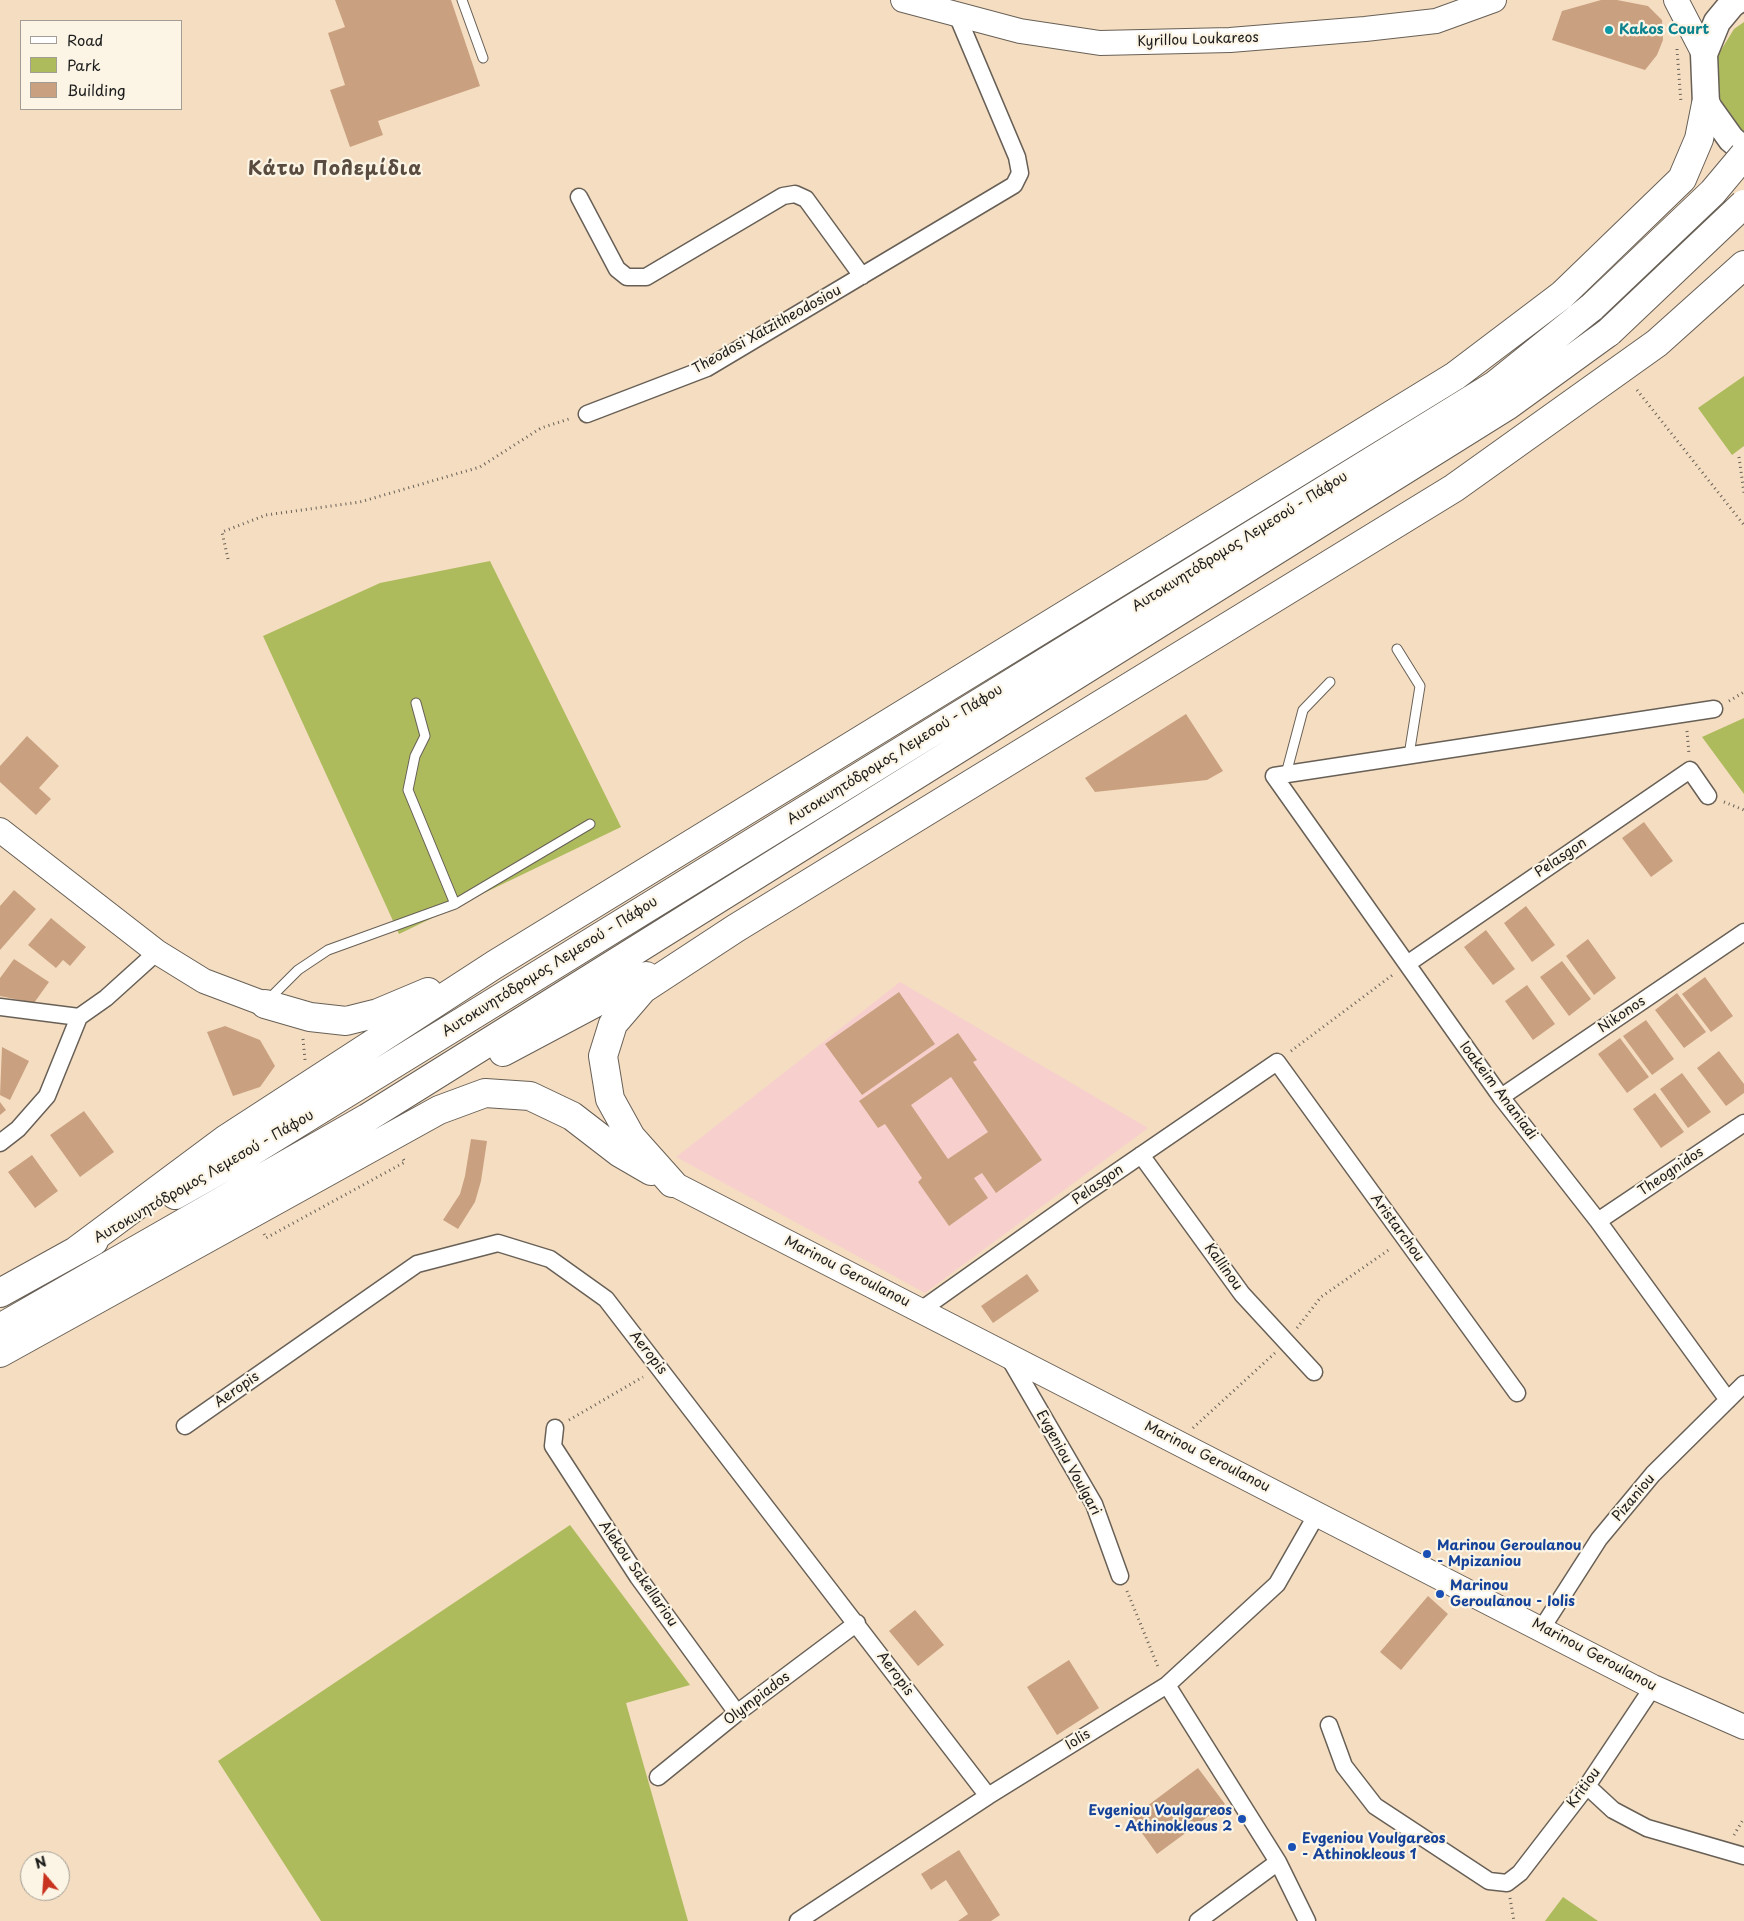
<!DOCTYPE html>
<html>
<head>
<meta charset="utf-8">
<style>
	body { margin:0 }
	#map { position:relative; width:1744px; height:1921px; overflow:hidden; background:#f5ddc1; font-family:"Playpen Sans",sans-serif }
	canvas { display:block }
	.legend { position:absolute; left:20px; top:20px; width:162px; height:90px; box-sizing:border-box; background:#fcf5e5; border:1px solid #a29e95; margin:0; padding:6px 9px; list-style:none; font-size:15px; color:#1c1c1c }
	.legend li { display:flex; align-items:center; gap:10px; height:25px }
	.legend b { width:25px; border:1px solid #a29e95 }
	.north { position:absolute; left:20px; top:1851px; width:50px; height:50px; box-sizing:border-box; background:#fcf5e5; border:1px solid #a29e95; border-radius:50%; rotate:342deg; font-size:14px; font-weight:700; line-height:20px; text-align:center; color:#1c1c1c }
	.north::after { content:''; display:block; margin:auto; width:18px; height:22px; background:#c8321e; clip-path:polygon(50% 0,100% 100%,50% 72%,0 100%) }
</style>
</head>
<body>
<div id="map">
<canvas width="1744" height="1921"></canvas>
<ul class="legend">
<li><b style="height:6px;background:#fff"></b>Road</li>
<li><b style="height:14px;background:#adbb5d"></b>Park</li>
<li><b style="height:14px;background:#caa180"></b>Building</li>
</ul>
<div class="north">N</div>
</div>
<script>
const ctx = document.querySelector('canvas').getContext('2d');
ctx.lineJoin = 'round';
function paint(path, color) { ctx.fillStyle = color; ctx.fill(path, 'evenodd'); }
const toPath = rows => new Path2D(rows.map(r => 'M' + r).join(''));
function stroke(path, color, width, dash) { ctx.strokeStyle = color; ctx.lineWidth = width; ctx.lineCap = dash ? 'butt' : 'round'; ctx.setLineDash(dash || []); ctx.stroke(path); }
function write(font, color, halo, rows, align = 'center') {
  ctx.font = font + ' "Playpen Sans",sans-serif'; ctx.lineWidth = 4.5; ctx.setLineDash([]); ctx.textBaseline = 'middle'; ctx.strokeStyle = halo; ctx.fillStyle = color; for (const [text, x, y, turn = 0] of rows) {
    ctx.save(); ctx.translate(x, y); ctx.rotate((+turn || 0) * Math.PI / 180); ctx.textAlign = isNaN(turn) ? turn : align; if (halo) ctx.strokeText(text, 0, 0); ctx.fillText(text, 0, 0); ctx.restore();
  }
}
paint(toPath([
	[900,982,1148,1128,925,1293,676,1157]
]), '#f7d0cd');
paint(toPath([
	[1744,22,1744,140,1720,109,1717,82,1718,55,1734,29],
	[1744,376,1744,446,1732,455,1698,408],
	[490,561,621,827,399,934,263,636,380,583],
	[1744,718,1744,794,1702,737],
	[570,1525,690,1685,626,1703,688,1921,321,1921,218,1761],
	[1563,1897,1598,1921,1545,1921]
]), '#adbb5d');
paint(toPath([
	[335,0,451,0,480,86,378,121,383,135,350,147,330,90,345,85,328,33,345,27],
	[1601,0,1617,0,1648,6,1662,20,1663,40,1657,55,1645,70,1552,40,1562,11],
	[1186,714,1223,771,1207,780,1095,792,1085,778],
	[27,736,59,766,39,788,51,799,36,815,0,782,0,766],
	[1644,822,1673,861,1651,877,1622,838],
	[14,890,36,909,0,950,0,906],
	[1526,906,1555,945,1532,962,1504,923],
	[51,918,86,947,70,966,63,960,56,968,28,945],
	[1486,930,1515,969,1493,985,1464,947],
	[1588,939,1616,978,1594,995,1566,956],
	[14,959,49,982,34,1003,0,996,0,978],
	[1562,961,1591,999,1569,1016,1540,977],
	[1705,977,1733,1016,1711,1032,1682,994],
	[1527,985,1555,1024,1533,1040,1505,1001],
	[899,992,935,1044,862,1095,825,1044],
	[1677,993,1706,1032,1684,1048,1655,1010],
	[1646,1020,1674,1059,1652,1075,1623,1036],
	[225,1026,260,1040,275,1066,260,1087,233,1096,207,1032],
	[958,1033,977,1060,973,1062,1042,1160,996,1193,982,1173,974,1178,988,1198,949,1226,918,1182,922,1178,885,1124,878,1128,859,1101],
	[951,1077,988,1132,948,1159,911,1105],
	[1620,1038,1649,1077,1627,1093,1598,1054],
	[2,1047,29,1061,10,1100,0,1095],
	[1719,1051,1744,1084,1744,1093,1726,1106,1697,1068],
	[1682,1073,1711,1112,1688,1128,1660,1089],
	[1655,1093,1684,1132,1661,1148,1633,1109],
	[0,1102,6,1110,0,1115],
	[84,1111,114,1152,80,1177,50,1135],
	[471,1139,487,1141,481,1181,475,1202,458,1229,443,1220,460,1194,465,1176],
	[32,1155,58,1191,35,1208,8,1172],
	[1027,1274,1039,1291,993,1323,981,1306],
	[1428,1596,1448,1614,1401,1670,1380,1652],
	[915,1610,944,1645,918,1666,889,1631],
	[1069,1660,1099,1708,1057,1735,1027,1687],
	[1198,1768,1225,1804,1157,1854,1131,1818],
	[959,1850,1000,1915,991,1921,958,1921,968,1914,946,1880,931,1890,921,1874]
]), '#caa180');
const lane = toPath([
	[462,0,483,58],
	[1397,649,1420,686,1409,755],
	[416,703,425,736,415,756,408,790,455,904],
	[1286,774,1303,710,1330,682],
	[268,1000,298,970,328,950,455,904,590,824]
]);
const street = toPath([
	[579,197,617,269,627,277,646,277,783,196,795,194,806,199,862,276],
	[587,414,707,368,1014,185,1020,173,1017,157,957,15],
	[1714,709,1274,776,1501,1097,1598,1221,1728,1400],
	[1407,964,1690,770,1708,796],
	[0,1007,79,1017,106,998,157,952],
	[1501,1097,1744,932],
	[0,1143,18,1129,47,1096,79,1017],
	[1141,1155,1242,1294,1314,1372],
	[1598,1221,1744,1123],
	[921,1310,1080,1197,1277,1062,1517,1393],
	[1008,1356,1094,1504,1120,1576],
	[185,1426,417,1264,498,1243,550,1259,606,1299,988,1796],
	[555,1428,553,1446,638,1577,737,1713],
	[1542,1628,1599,1539,1653,1474,1744,1384],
	[1167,1685,1278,1862,1307,1921],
	[1329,1725,1344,1766,1375,1806,1489,1881,1507,1883,1520,1873,1587,1786,1653,1687],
	[658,1777,737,1713,857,1623],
	[1587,1786,1613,1810,1647,1828,1744,1856],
	[798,1921,988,1796,1167,1685,1277,1584,1317,1514],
	[1198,1921,1278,1862]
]);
const secondary = toPath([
	[903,0,1020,31,1100,43,1230,40,1365,29,1436,21,1494,0],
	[1676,0,1704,54],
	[0,830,157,952,204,981,265,1004],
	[672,1183,1653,1687,1744,1727]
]);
const primary = toPath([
	[1738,0,1732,4,1717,22,1704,54,1706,104,1731,139,1744,150]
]);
const highway = toPath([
	[265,1004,310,1017,346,1021,378,1013,428,992],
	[503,1052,646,976],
	[672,1183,631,1137,610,1099,603,1056,613,1024,643,989,736,928,1454,488,1657,343,1744,265],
	[175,1195,246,1155,1495,385,1592,307],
	[77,1250,226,1139,494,965,1455,376,1562,295,1682,179,1699,139,1706,104],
	[0,1293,94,1241],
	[0,1328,367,1118,1507,406,1609,332],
	[0,1353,439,1110,485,1093,530,1096,572,1116,620,1153,651,1171]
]);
stroke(lane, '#686056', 11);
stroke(street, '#686056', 19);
stroke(secondary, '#686056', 26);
stroke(primary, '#686056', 29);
stroke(highway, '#686056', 30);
stroke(toPath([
	[1677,49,1681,103],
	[1637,390,1744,525],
	[1739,457,1744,493],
	[228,559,222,532,266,515,360,502,480,467,541,428,572,418],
	[1729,701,1744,692],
	[1687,731,1689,754],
	[1724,802,1744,810],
	[303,1039,305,1060],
	[1291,1051,1394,974],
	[264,1234,266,1238,405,1162,402,1157],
	[1297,1328,1321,1297,1390,1249],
	[569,1420,643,1377],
	[1193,1428,1275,1353],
	[1127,1591,1159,1669],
	[1734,1835,1744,1818],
	[1510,1898,1514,1921]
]), '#686056', 3, [1, 4]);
stroke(lane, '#fff', 9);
stroke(street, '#fff', 16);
stroke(secondary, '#fff', 24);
stroke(primary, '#fff', 26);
stroke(highway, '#fff', 28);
const highwayBridge = toPath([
	[1592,307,1713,192,1744,155],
	[1609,332,1744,204]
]);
stroke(highwayBridge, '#686056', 30, []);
stroke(highwayBridge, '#fff', 28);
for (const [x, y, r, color] of [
	[1609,30,5,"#0f9aa8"],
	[1427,1554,5,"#1a4fb4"],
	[1440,1594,5,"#1a4fb4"],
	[1242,1819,5,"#1a4fb4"],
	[1292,1847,5,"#1a4fb4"]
]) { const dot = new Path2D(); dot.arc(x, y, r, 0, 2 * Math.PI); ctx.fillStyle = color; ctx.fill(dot); stroke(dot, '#fcf5e5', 2); }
write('bold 14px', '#0d838f', '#fcf5e5', [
	["Kakos Court",1619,30]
], 'left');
write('14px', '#1c1c1c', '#fcf5e5', [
	["Kyrillou Loukareos",1198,40,-2],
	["Theodosi Xatzitheodosiou",767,330,-29],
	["Αυτοκινητόδρομος Λεμεσού - Πάφου",1240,542,-32],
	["Αυτοκινητόδρομος Λεμεσού - Πάφου",895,755,-32],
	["Pelasgon",1561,858,-34],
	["Αυτοκινητόδρομος Λεμεσού - Πάφου",550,967,-32],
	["Nikonos",1622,1015,-34],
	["Ioakeim Ananiadi",1498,1091,53],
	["Theognidos",1671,1172,-34],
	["Αυτοκινητόδρομος Λεμεσού - Πάφου",204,1177,-30],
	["Pelasgon",1098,1185,-35],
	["Aristarchou",1397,1228,54],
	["Kallinou",1223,1267,54],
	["Marinou Geroulanou",847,1272,27],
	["Aeropis",648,1353,52],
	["Aeropis",237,1390,-35],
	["Marinou Geroulanou",1207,1457,27],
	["Evgeniou Voulgari",1068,1463,61],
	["Pizaniou",1634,1498,-50],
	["Alekou Sakellariou",638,1574,55],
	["Marinou Geroulanou",1594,1655,28],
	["Aeropis",895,1674,53],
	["Olympiados",757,1699,-37],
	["Iolis",1078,1740,-32],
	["Kritiou",1584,1788,-54]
]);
write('bold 14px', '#164399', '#fcf5e5', [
	["Marinou Geroulanou",1437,1546],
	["- Mpizaniou",1437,1562],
	["Marinou",1450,1586],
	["Geroulanou - Iolis",1450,1602],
	["Evgeniou Voulgareos",1232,1811,"right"],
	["- Athinokleous 2",1232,1827,"right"],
	["Evgeniou Voulgareos",1302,1839],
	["- Athinokleous 1",1302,1855]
], 'left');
ctx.letterSpacing = '1px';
write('bold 19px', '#594b3f', '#fcf5e5', [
	["Κάτω Πολεμίδια",335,170]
]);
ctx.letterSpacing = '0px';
</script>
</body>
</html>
